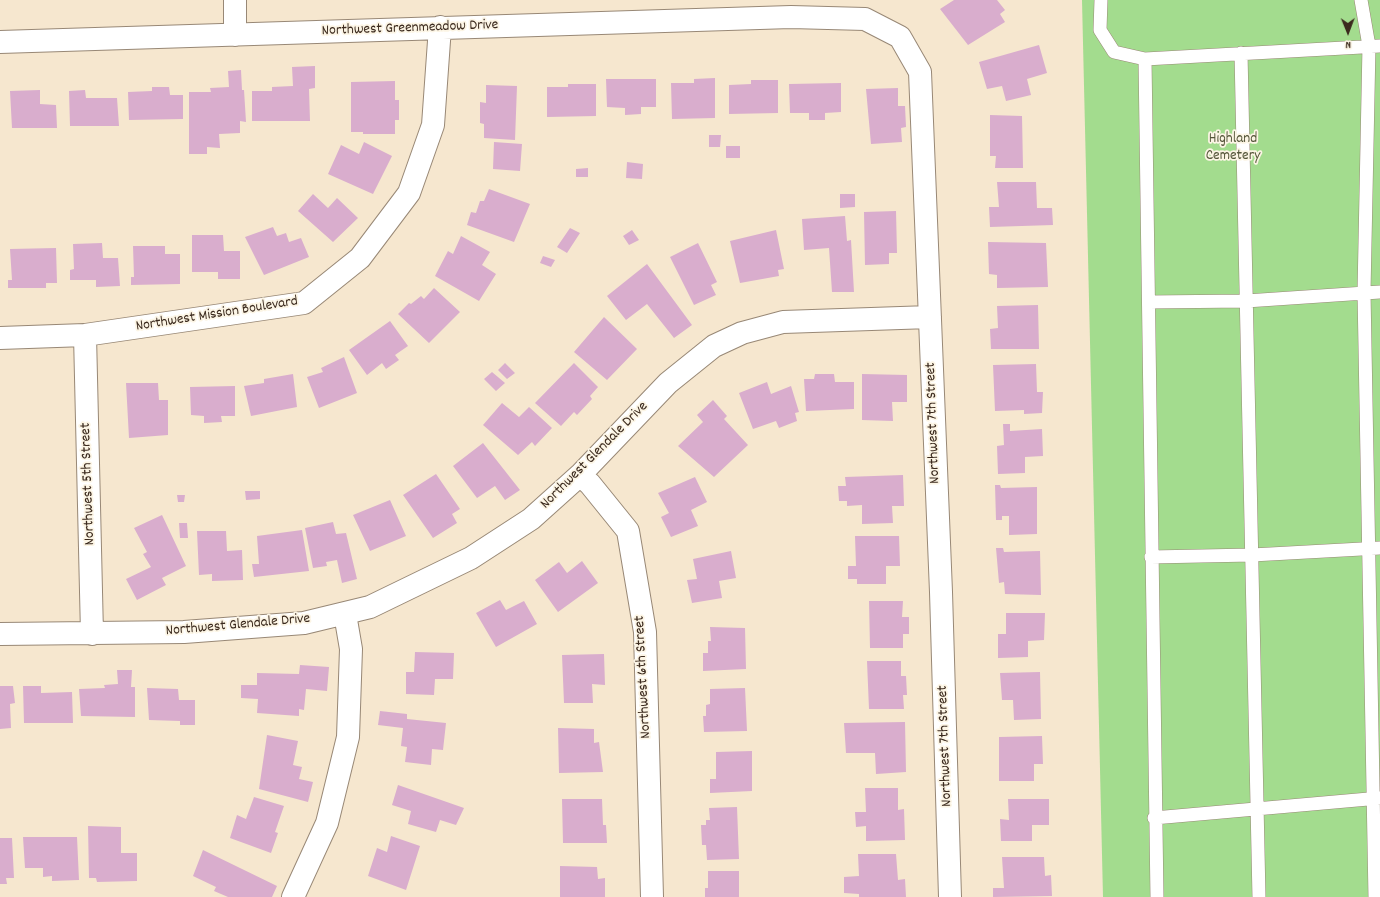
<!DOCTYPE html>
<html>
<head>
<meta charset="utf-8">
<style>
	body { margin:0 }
	#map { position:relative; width:1380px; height:897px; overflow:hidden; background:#f6e7cf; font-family:Dekko,sans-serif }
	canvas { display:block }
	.north { position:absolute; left:1328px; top:12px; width:40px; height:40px; -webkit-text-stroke:3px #fcf5e5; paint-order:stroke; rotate:179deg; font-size:11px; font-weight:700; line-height:16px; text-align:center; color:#3b2a1e }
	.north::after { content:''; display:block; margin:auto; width:14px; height:18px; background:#3b2a1e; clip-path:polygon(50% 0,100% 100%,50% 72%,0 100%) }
</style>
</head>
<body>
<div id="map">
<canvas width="1380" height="897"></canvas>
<div class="north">N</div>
</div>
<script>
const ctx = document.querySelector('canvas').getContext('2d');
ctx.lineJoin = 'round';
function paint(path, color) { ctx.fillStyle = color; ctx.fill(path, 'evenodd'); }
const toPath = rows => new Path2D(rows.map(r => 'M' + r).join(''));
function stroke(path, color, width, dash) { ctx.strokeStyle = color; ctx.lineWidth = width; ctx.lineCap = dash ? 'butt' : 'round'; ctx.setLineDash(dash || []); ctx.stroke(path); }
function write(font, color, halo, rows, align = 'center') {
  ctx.font = font + ' Dekko,sans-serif'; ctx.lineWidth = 3.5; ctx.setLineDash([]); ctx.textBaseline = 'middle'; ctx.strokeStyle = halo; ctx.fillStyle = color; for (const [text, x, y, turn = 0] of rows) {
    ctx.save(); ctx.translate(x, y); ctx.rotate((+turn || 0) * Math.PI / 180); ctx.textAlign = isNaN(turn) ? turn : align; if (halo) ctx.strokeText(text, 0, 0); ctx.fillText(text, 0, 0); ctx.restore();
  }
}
paint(toPath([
	[1082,0,1380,0,1380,897,1103,897]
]), '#a3dc8e');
paint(toPath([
	[954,0,997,0,1005,10,1000,14,1005,22,968,45,940,9],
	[1039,45,1047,73,1027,79,1031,95,1006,101,1002,86,987,89,979,62],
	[315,66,315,88,309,89,310,121,252,121,252,91,272,91,272,87,293,86,292,67],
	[241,70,242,90,244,90,246,122,240,121,240,133,219,134,220,148,207,147,207,154,189,154,189,92,211,92,210,88,229,87,228,71],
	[715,78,715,118,672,119,671,83,694,83,694,79],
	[606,79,656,79,656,107,641,107,641,114,625,115,625,108,607,107],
	[751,80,778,80,778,113,729,114,729,85,751,84],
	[395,81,395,100,399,100,399,120,395,120,395,134,363,134,363,132,351,132,351,82],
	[841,83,841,112,825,113,825,120,809,120,809,113,790,113,789,84],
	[568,84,596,84,596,116,547,117,547,87,568,87],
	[486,85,517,86,515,140,484,138,484,124,480,123,480,102,486,103],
	[152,87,169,87,170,95,183,95,183,119,129,120,128,92,152,91],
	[898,88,898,106,905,106,906,127,901,128,902,142,871,144,866,89],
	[40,90,40,104,56,105,57,128,12,128,10,91],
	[85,90,86,98,117,98,119,126,70,126,69,91],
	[990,115,1022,116,1023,168,995,168,996,156,990,156],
	[709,135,721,135,720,147,709,147],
	[364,142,392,156,373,194,328,174,341,145,359,154],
	[494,142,522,144,520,171,493,169],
	[726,146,740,146,740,158,726,158],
	[627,162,643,164,642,179,626,178],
	[588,168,588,177,576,177,576,169],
	[997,182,1036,182,1037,208,1052,208,1053,225,990,227,989,207,999,207],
	[489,189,530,204,514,242,467,225,471,212,476,213,480,201,484,201],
	[313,194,328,208,337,198,358,218,333,242,298,211],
	[840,194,855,194,855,207,840,208],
	[896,211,897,253,889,253,889,264,865,265,864,212],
	[845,216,847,241,851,240,854,292,832,292,829,248,804,250,802,219],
	[273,227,277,236,286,233,289,242,301,238,309,257,264,275,245,237],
	[570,228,580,233,567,253,557,247],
	[632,230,639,240,629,245,623,236],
	[776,230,784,269,778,270,779,276,740,283,730,241],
	[192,235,223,235,224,251,240,251,240,279,218,279,218,272,192,272],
	[461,236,490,252,482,265,496,274,479,301,435,276,448,251,453,254],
	[988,242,1046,243,1048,287,997,288,997,275,989,274],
	[102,243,103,258,118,258,120,286,96,287,96,280,70,280,70,270,74,269,73,244],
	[698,243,717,282,711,285,716,295,694,305,670,257],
	[133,246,165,246,165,254,180,254,180,284,131,285,131,277,134,277],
	[56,248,57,283,46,283,46,288,8,288,8,280,12,280,10,249],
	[543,256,555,260,551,267,540,263],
	[647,264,692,325,674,338,647,304,626,320,607,296],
	[434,288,460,312,429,343,398,314,409,303,411,304,421,296,424,299],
	[1038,305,1039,349,991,349,990,329,998,328,997,306],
	[604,317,637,349,607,380,574,352],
	[390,321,408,346,395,355,399,360,386,369,382,363,367,375,349,350],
	[344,357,357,393,319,408,307,377,323,372,321,368],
	[505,363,515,373,507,379,498,370],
	[574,363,598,387,590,396,592,399,577,415,574,412,561,426,535,403],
	[1036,364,1037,392,1043,392,1042,413,1024,414,1024,410,995,411,993,365],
	[492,372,505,383,496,391,484,379],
	[293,374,297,407,251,416,244,386,264,383,264,379],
	[815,374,834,374,835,382,854,382,854,409,806,411,804,379,814,379],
	[862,374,907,375,907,402,892,402,893,421,862,420],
	[767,382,771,394,791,386,799,412,795,413,797,421,779,428,776,421,753,429,739,393],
	[126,383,158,383,159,400,168,400,168,435,129,438],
	[235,386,235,416,221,416,222,422,204,423,204,416,191,415,190,387],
	[713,400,727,416,724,419,748,445,714,477,678,446,703,422,697,415],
	[502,403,519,417,529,407,552,428,535,446,532,442,518,455,483,425],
	[1003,424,1010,424,1010,431,1042,429,1043,456,1025,457,1025,473,998,474,997,446,1004,445],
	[483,443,520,490,505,500,495,486,477,498,453,466],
	[436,474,460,509,452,514,457,523,433,538,403,495],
	[903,475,904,506,892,506,893,523,862,524,862,505,847,506,847,501,839,501,838,486,846,486,845,477],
	[695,477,707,502,691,510,698,526,671,537,661,517,669,513,658,493],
	[995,485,1000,485,1001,488,1037,487,1037,534,1009,535,1009,516,1002,516,1002,520,996,520],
	[245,491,260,491,260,499,246,500],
	[177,495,185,495,184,502,178,502],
	[390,500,406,536,370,551,353,515],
	[162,515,186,566,162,578,166,585,137,600,126,579,151,567,143,554,147,552,134,528],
	[333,522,336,534,346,533,357,579,342,583,337,560,326,562,327,566,313,568,305,528],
	[179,523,187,523,188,538,180,538],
	[302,530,309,571,254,577,252,564,259,564,257,536],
	[197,531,226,531,227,551,242,550,243,580,212,581,212,574,199,575],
	[855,536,899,536,900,566,886,566,886,584,857,584,857,579,848,579,848,566,856,566],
	[996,548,1003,548,1004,552,1040,551,1041,595,1005,594,1004,582,999,583],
	[731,551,736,578,719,581,722,598,692,603,687,580,697,579,693,559],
	[582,561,598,583,558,612,535,580,559,562,567,573],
	[500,600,506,610,524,601,537,624,496,647,476,613],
	[869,601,903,601,902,617,909,617,909,634,903,634,903,648,870,648],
	[1006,613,1045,613,1044,640,1028,641,1028,657,998,658,998,634,1006,634],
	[710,627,745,628,746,669,703,671,703,653,708,653,708,641,711,641],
	[415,652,454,653,453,679,435,679,434,695,406,694,406,672,414,672],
	[604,654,605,685,592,684,593,703,564,703,562,655],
	[867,661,901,661,901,676,906,676,907,695,903,695,904,709,869,709],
	[300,665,329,667,327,691,306,689,304,710,299,709,299,716,257,713,258,699,241,698,241,685,257,685,257,673,299,674],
	[117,670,132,670,131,687,135,687,135,717,81,716,79,689,105,688,104,685,118,684],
	[1040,672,1041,719,1014,720,1013,700,1002,700,1000,673],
	[0,686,13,686,15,703,10,704,11,728,0,729],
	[23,686,41,686,41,693,72,692,73,723,24,723],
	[147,688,178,689,179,700,195,700,195,725,180,725,180,721,149,720],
	[745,688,747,731,704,732,703,716,706,716,706,705,710,704,710,689],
	[380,711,407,714,407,719,446,723,443,750,432,749,431,765,405,762,407,747,401,746,403,728,378,725],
	[905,722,906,772,876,774,875,753,846,753,844,723],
	[558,728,594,729,594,743,599,742,603,772,559,773],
	[267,735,298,741,293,765,302,767,299,779,313,782,308,802,259,789],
	[1042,736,1043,764,1034,764,1034,781,999,781,999,737],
	[752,751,752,791,710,793,710,779,716,779,716,752],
	[398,785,464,808,456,825,440,820,436,832,408,824,411,811,392,805],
	[865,788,898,788,898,810,904,809,905,840,866,841,866,826,856,827,855,812,866,812],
	[254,797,284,806,275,832,278,833,271,853,230,838,237,815,246,819],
	[562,799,602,799,603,825,606,825,607,843,563,843],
	[1008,799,1049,799,1049,825,1032,825,1032,841,1001,841,1000,819,1009,820],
	[737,807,739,859,707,860,706,845,702,845,701,825,706,825,706,820,710,820,709,808],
	[88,826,121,827,121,853,137,853,137,881,97,882,96,878,89,878],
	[391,836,420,846,406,890,368,876,377,848,387,852],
	[23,837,77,837,79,880,52,881,52,876,43,877,43,868,25,868],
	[0,838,12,838,14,878,6,878,7,884,0,884],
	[203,850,277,886,272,897,228,897,214,891,216,887,193,876],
	[858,854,896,854,898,880,905,879,906,897,859,897,859,894,844,893,844,877,859,876],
	[1002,857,1044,857,1045,876,1051,875,1052,896,993,897,993,888,1004,888],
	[560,866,597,867,598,879,605,878,605,897,560,897],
	[708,871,739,871,739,897,705,897,705,888,708,888]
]), '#d9adcd');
const service = toPath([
	[1101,0,1100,30,1114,52,1145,59,1380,46],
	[1361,0,1369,46,1364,292,1375,897],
	[1241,53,1259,897],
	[1145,59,1157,897],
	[1149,302,1246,301,1380,292],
	[1151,557,1252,555,1380,548],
	[1154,818,1380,798]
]);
const minor = toPath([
	[235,0,235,35],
	[0,42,791,17,865,19,900,37,920,72,941,592,950,897],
	[85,335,92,634],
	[0,338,85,335,304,303,360,258,409,193,433,125,440,27],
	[580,475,590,484,628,531,645,632,652,897],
	[0,634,184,632,304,623,370,607,471,558,531,519,580,475,668,383,714,346,742,333,783,322,930,317],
	[293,897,327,823,348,737,351,649,345,614]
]);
stroke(service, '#988876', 14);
stroke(minor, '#988876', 24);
stroke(service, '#fff', 13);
stroke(minor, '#fff', 22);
write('15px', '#3b2a1e', '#fcf5e5', [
	["Northwest Greenmeadow Drive",410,29,-2],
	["Northwest Mission Boulevard",217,315,-9],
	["Northwest 7th Street",934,423,-92],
	["Northwest Glendale Drive",595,456,-45],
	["Northwest 5th Street",89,484,-92],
	["Northwest Glendale Drive",238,626,-5],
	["Northwest 6th Street",644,677,-93],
	["Northwest 7th Street",946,746,-92]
]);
write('15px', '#55563a', '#fcf5e5', [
	["Highland",1233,140],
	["Cemetery",1233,157]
]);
</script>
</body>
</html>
